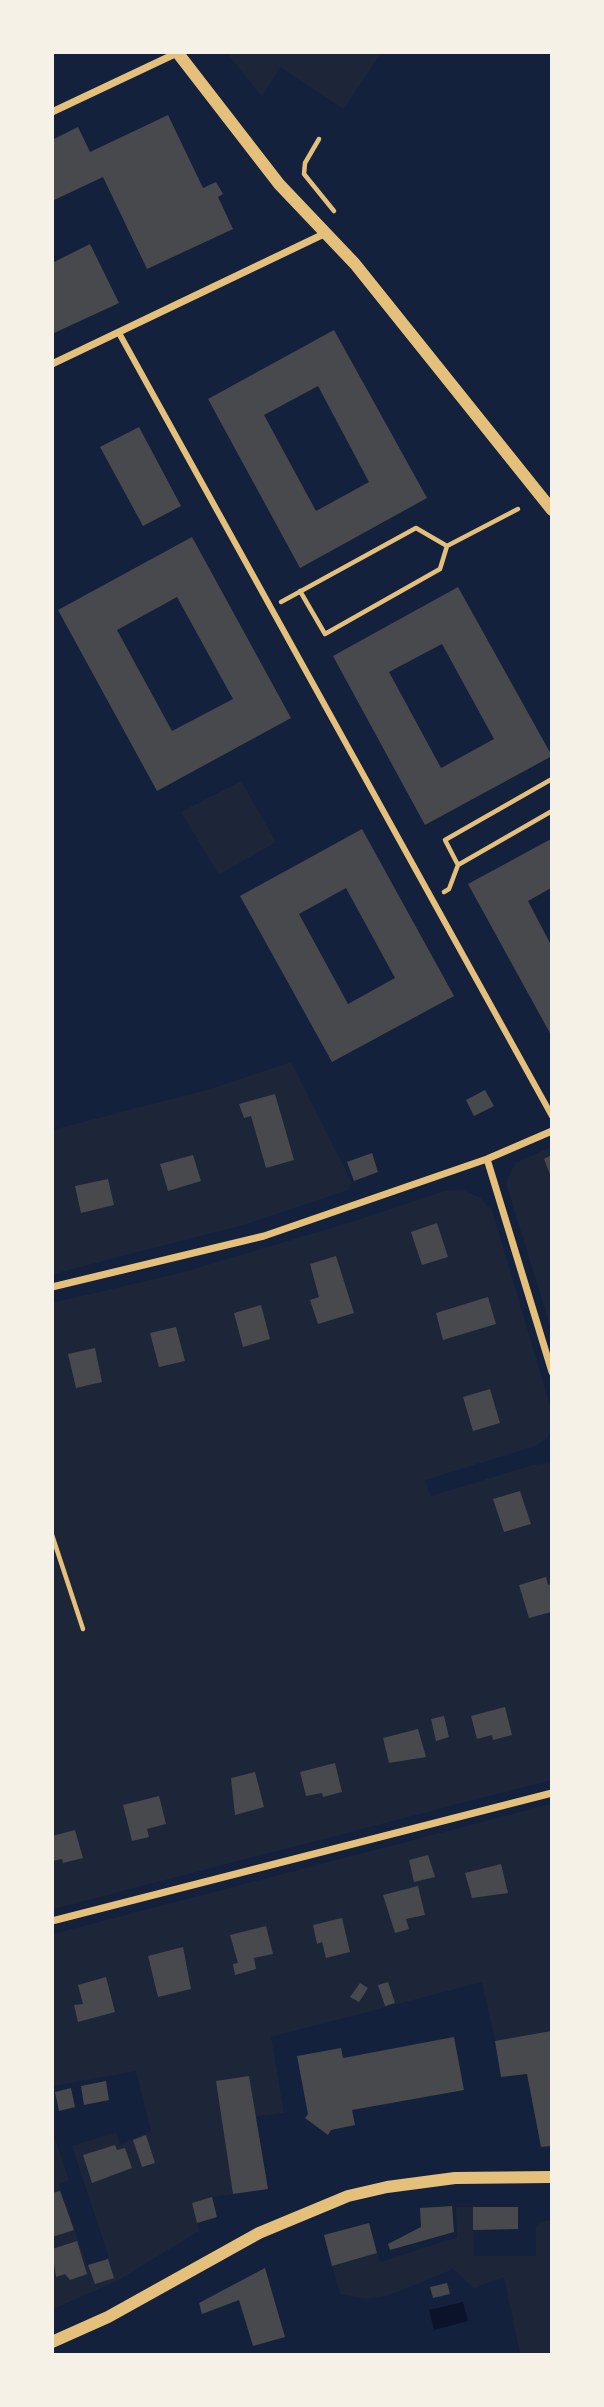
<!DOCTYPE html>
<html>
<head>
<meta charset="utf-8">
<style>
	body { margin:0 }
	#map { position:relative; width:604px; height:2407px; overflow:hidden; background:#14213d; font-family:"Alegreya Sans",sans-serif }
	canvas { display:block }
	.frame { position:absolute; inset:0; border:54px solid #f6f1e7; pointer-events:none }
</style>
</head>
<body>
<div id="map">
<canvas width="604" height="2407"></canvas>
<div class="frame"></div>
</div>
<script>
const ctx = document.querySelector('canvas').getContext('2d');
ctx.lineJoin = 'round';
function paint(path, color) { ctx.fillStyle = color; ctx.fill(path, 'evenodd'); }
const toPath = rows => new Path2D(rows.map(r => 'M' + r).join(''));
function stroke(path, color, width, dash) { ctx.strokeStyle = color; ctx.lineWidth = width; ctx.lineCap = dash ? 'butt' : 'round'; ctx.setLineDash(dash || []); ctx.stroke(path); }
paint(toPath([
	[227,53,381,53,344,109,280,67,262,97],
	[241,781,276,842,219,875,181,812],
	[291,1062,352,1183,348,1190,247,1224,53,1274,52,1130,207,1090],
	[551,1147,551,1329,506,1183,515,1163],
	[463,1190,479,1197,492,1210,551,1409,551,1428,548,1437,536,1446,425,1480,431,1496,533,1465,551,1463,551,1780,53,1909,52,1303,184,1272,348,1223,444,1191],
	[551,1804,551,2031,495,2041,482,1982,271,2037,284,2113,222,2121,233,2194,212,2197,217,2217,197,2223,199,2231,117,2281,53,2309,52,2129,69,2180,59,2184,87,2266,109,2258,72,2146,116,2132,120,2145,151,2131,136,2071,53,2086,53,1934],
	[456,2207,473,2207,474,2256,536,2256,536,2228,540,2222,551,2220,551,2354,520,2354,504,2277,474,2288,453,2269,390,2295,366,2299,340,2294,332,2266,377,2253,380,2262,457,2237]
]), '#1d2539');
paint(toPath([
	[463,2302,468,2321,434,2330,429,2310]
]), '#0b132b');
paint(toPath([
	[168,115,203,188,216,182,223,194,218,197,233,229,147,269,103,177,52,201,52,140,78,127,90,152],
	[90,244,119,303,52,334,52,263],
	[334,330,427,498,300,568,208,399],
	[318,386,369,482,316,511,264,415],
	[139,427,181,506,143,526,100,447],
	[192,537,291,718,157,791,58,610],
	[177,597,233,699,172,731,117,630],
	[458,587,552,756,425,825,333,656],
	[442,644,494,739,441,768,389,672],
	[362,829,454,996,332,1062,240,896],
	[346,888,395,978,348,1004,299,914],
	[551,839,551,888,528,901,551,945,551,1035,468,884],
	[485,1090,494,1106,474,1116,466,1100],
	[275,1094,294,1160,266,1168,251,1116,244,1118,239,1104],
	[372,1153,378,1172,354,1181,347,1162],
	[193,1155,201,1181,168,1191,160,1164],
	[551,1155,551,1177,544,1159],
	[108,1179,114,1205,81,1213,75,1186],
	[437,1223,448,1257,422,1265,411,1232],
	[336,1256,354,1313,318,1324,310,1300,319,1297,310,1264],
	[488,1297,496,1324,443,1340,436,1313],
	[261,1305,270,1339,243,1347,234,1313],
	[176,1327,185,1361,159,1367,150,1333],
	[95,1348,102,1382,76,1388,68,1354],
	[490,1389,500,1423,473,1431,463,1397],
	[520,1491,531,1524,504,1532,493,1499],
	[546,1577,548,1585,551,1584,551,1612,529,1618,519,1585],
	[505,1707,512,1735,493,1740,492,1735,477,1739,471,1716],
	[444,1716,449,1737,436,1741,431,1719],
	[418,1729,426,1757,389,1763,383,1738],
	[335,1763,342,1792,323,1797,322,1793,306,1796,300,1772],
	[255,1772,264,1807,235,1815,231,1778],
	[159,1796,166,1824,147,1829,149,1837,132,1841,123,1805],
	[75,1830,83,1858,63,1863,62,1859,52,1861,52,1836],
	[428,1855,435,1877,414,1882,409,1860],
	[501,1864,508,1893,472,1898,465,1873],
	[418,1886,425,1915,406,1919,409,1929,395,1933,383,1895],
	[342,1918,350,1952,326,1958,322,1942,317,1944,313,1925],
	[266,1926,273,1954,254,1958,256,1969,235,1975,233,1964,238,1963,230,1935],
	[183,1947,191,1989,158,1997,148,1956],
	[106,1977,115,2012,78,2022,74,2005,83,2004,78,1985],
	[388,1982,395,2003,385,2006,378,1985],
	[360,1983,368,1988,359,2002,350,1997],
	[551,2031,551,2146,541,2147,527,2074,501,2077,495,2041],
	[454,2037,464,2090,352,2110,355,2125,331,2130,328,2135,305,2118,308,2114,297,2056,341,2048,343,2058],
	[249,2076,268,2189,233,2194,216,2081],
	[106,2081,109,2100,84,2105,81,2086],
	[71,2088,75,2107,59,2111,55,2092],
	[146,2135,155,2163,142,2167,133,2140],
	[115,2145,117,2150,125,2148,132,2168,92,2183,83,2155],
	[60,2191,74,2230,52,2237,52,2193],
	[212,2197,217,2217,197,2223,192,2203],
	[452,2206,454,2232,390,2250,388,2244,421,2227,420,2208],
	[473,2207,518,2207,518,2229,473,2230],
	[369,2223,377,2253,332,2266,324,2235],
	[77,2241,87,2274,70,2280,65,2274,56,2277,52,2249],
	[108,2259,114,2278,95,2284,88,2265],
	[265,2268,285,2337,253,2346,239,2300,202,2314,199,2303],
	[447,2283,450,2294,433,2298,430,2287]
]), '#48494c');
stroke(toPath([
	[319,139,305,163,304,174,334,211],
	[300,591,325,634,440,569,447,546],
	[281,602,416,528,447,546,518,509],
	[458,865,445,840,552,779],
	[444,892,449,889,458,865,552,811],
	[52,1535,83,1629]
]), '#e5c07b', 4.5);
stroke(toPath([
	[119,333,552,1116]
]), '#e5c07b', 6);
stroke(toPath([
	[52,112,177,53],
	[52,364,326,233],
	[487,1159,552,1372],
	[52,1287,264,1236,487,1159,552,1131],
	[52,1921,552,1793]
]), '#e5c07b', 7);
stroke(toPath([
	[177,52,279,184,355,264,552,510],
	[52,2342,108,2317,259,2233,348,2196,387,2187,455,2178,552,2177]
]), '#e5c07b', 12);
</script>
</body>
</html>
